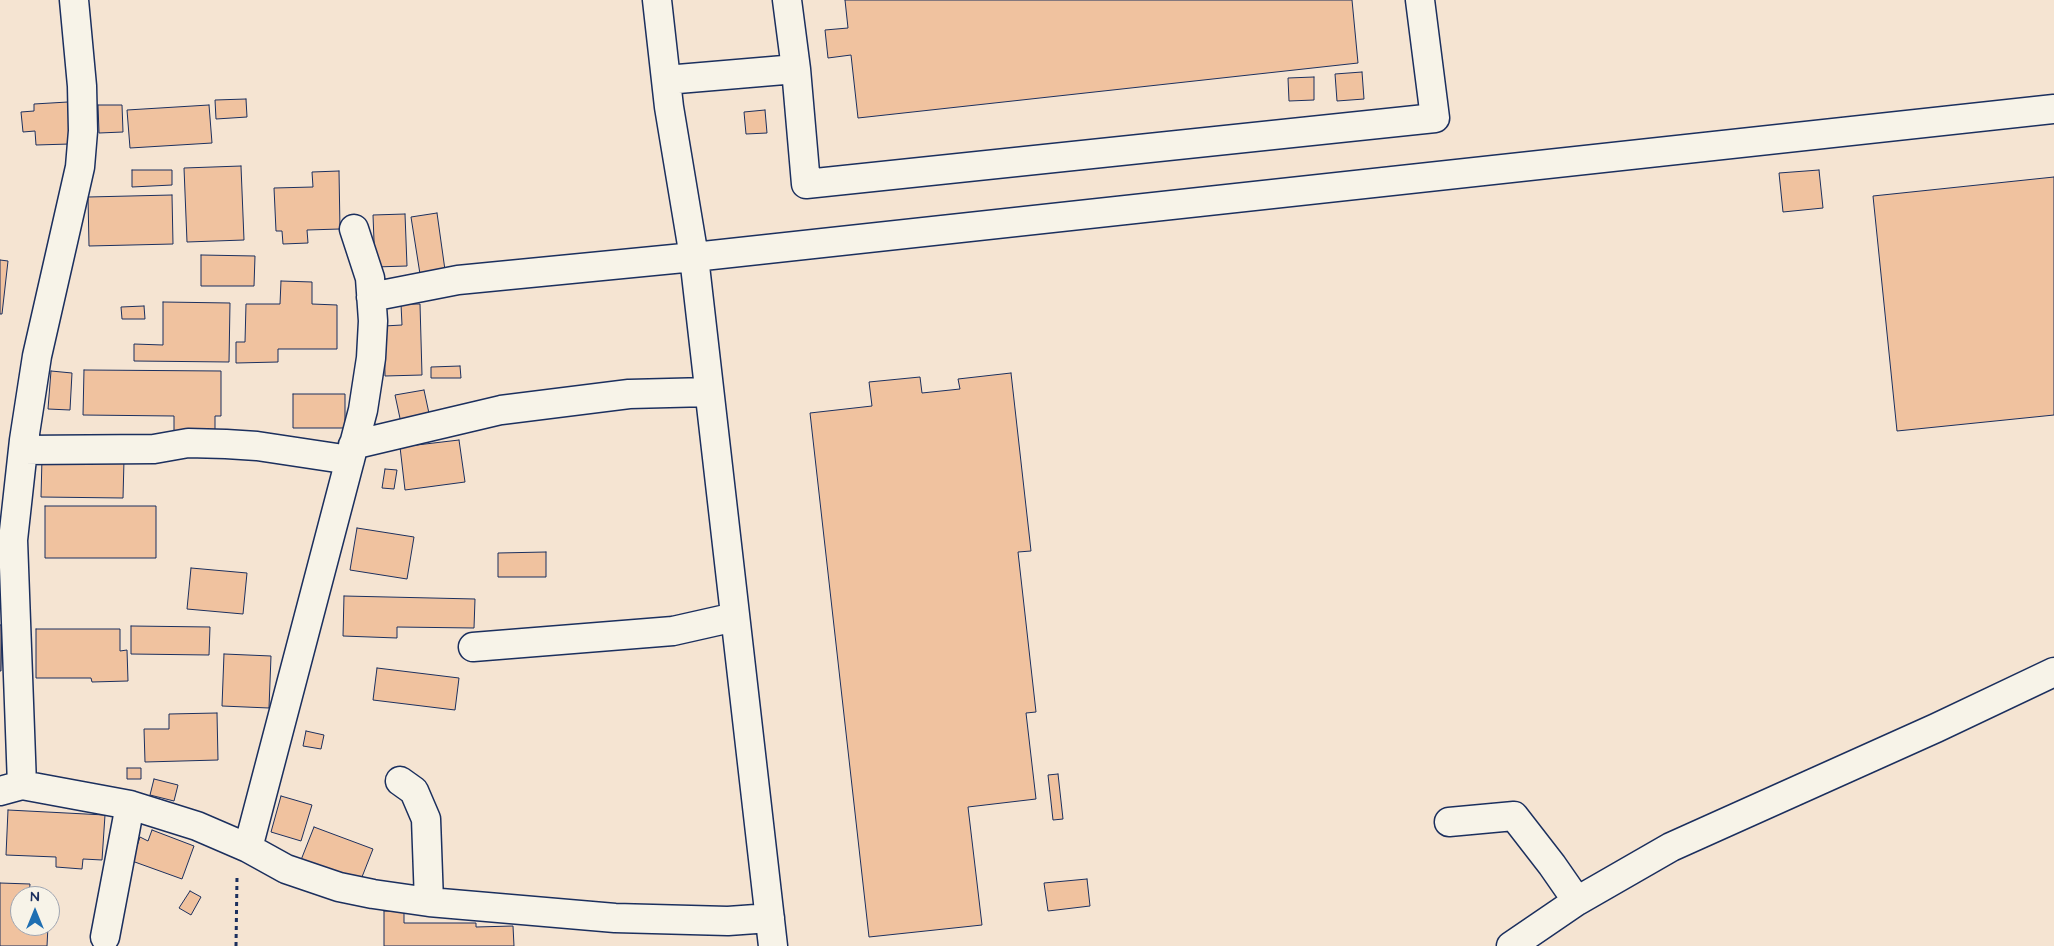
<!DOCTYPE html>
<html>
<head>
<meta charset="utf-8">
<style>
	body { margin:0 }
	#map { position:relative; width:2054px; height:946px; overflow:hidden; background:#f5e4d2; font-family:"Architects Daughter",sans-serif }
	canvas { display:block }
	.north { position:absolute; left:10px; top:886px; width:50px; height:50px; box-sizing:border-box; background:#f7f3e8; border:1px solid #9fa5b1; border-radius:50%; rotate:0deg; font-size:14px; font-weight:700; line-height:20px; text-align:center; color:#1b2f5e }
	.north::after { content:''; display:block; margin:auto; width:18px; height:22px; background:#1f6fb2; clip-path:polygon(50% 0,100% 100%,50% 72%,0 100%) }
</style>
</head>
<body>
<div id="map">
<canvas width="2054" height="946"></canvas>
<div class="north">N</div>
</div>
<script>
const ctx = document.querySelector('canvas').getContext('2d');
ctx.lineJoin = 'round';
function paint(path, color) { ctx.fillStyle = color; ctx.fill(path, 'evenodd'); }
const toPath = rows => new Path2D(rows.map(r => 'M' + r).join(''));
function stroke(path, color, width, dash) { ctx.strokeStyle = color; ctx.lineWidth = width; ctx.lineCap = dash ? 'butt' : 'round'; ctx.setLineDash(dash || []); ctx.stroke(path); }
const building = toPath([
	[845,0,1352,0,1358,63,858,118,851,55,828,58,825,30,848,28,845,0],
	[1362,72,1364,99,1337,101,1335,74,1362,72],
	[1314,77,1314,100,1289,101,1288,78,1314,77],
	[246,99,247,117,216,119,215,100,246,99],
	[68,102,70,144,36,145,35,131,23,132,21,112,34,111,34,104,68,102],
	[98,105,122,105,123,132,99,133,98,105],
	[209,105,212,143,130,148,127,110,209,105],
	[765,110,767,133,746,134,744,112,765,110],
	[241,166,244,240,187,242,184,168,241,166],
	[132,170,172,170,172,185,132,187,132,170],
	[1819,170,1823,208,1783,212,1779,173,1819,170],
	[339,171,340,229,307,230,308,243,283,244,282,231,276,231,274,188,313,187,312,172,339,171],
	[2054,177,2054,415,1897,431,1873,196,2054,177],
	[172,195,173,244,89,246,88,197,172,195],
	[437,213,445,270,420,274,411,217,437,213],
	[405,214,407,266,375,267,373,215,405,214],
	[201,255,255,256,254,286,201,286,201,255],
	[0,260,8,261,2,314,0,314,0,260],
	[281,281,312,282,312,304,337,305,337,349,278,349,278,362,236,363,236,342,245,342,246,304,280,304,281,281],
	[163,302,230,303,229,362,134,361,134,344,163,345,163,302],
	[401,304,420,304,422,375,385,376,384,326,402,325,401,304],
	[144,306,145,319,122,319,121,307,144,306],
	[460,366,461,378,431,378,431,367,460,366],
	[84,370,221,371,221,416,215,416,215,432,174,432,174,416,83,415,84,370],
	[51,371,72,373,70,410,48,409,51,371],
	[1011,373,1031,551,1018,552,1036,712,1026,713,1036,799,968,807,982,925,869,937,810,413,872,406,869,382,920,377,922,393,960,389,958,379,1011,373],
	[424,390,430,418,401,423,395,395,424,390],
	[293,394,345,394,345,428,293,428,293,394],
	[459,440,465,482,405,490,400,447,459,440],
	[42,458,124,460,123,498,41,497,42,458],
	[385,469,397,470,394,489,382,488,385,469],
	[45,506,156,506,156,558,45,558,45,506],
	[357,528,414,537,407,579,350,570,357,528],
	[546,552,546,577,498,577,498,553,546,552],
	[191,568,247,573,243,614,187,609,191,568],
	[344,596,475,599,474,628,397,627,397,638,343,636,344,596],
	[0,625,2,625,1,671,0,671,0,625],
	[131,626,210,627,209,655,131,654,131,626],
	[36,629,120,629,120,651,127,650,128,681,92,682,91,678,36,678,36,629],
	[224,654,271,656,269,708,222,706,224,654],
	[377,668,459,678,455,710,373,700,377,668],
	[217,713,218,760,145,762,144,729,169,729,169,714,217,713],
	[306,731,324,735,321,749,303,746,306,731],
	[127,768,141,768,141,779,127,779,127,768],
	[1058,774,1063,819,1053,820,1048,775,1058,774],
	[154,779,178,785,174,801,150,795,154,779],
	[281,796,312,805,301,841,271,832,281,796],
	[8,810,105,815,102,860,83,859,82,869,56,867,56,857,6,855,8,810],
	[314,827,373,849,360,882,301,860,314,827],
	[152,830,194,846,182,879,132,861,140,837,148,841,152,830],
	[1087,879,1090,906,1048,911,1044,883,1087,879],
	[0,883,30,884,29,896,34,896,20,896,20,926,48,926,47,946,0,946,0,883],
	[190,891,201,897,191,915,179,908,190,891],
	[384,911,404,911,404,923,476,923,476,927,513,926,514,946,384,946,384,911]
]);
paint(building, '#f0c29f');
stroke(building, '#1b2f5e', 1);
const minor = toPath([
	[657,0,669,107,694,257,773,946],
	[787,0,796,69,806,184,1435,118,1420,0],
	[666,80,796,69],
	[371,297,458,280,694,257,2054,109],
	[353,445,501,410,629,394,709,392],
	[23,450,154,449,188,443,226,444,257,446,350,460],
	[473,647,673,631,735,617],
	[400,781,414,791,426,819,429,902],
	[22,785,130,805,197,826,248,848,286,869,339,887,373,894,429,902,615,918,728,921,770,918],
	[0,791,22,785,13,540,24,440,37,356,80,167,83,131,82,86,74,0],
	[1449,822,1514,816,1552,865,1577,901],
	[248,848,363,410,371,358,373,321,370,278,354,229],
	[105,937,130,805],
	[1511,946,1577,901,1671,847,1936,728,2054,672]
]);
stroke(minor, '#1b2f5e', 31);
stroke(toPath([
	[236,946,237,877]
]), '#1b2f5e', 3, [4, 4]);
stroke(minor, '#f7f3e8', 28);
</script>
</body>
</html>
